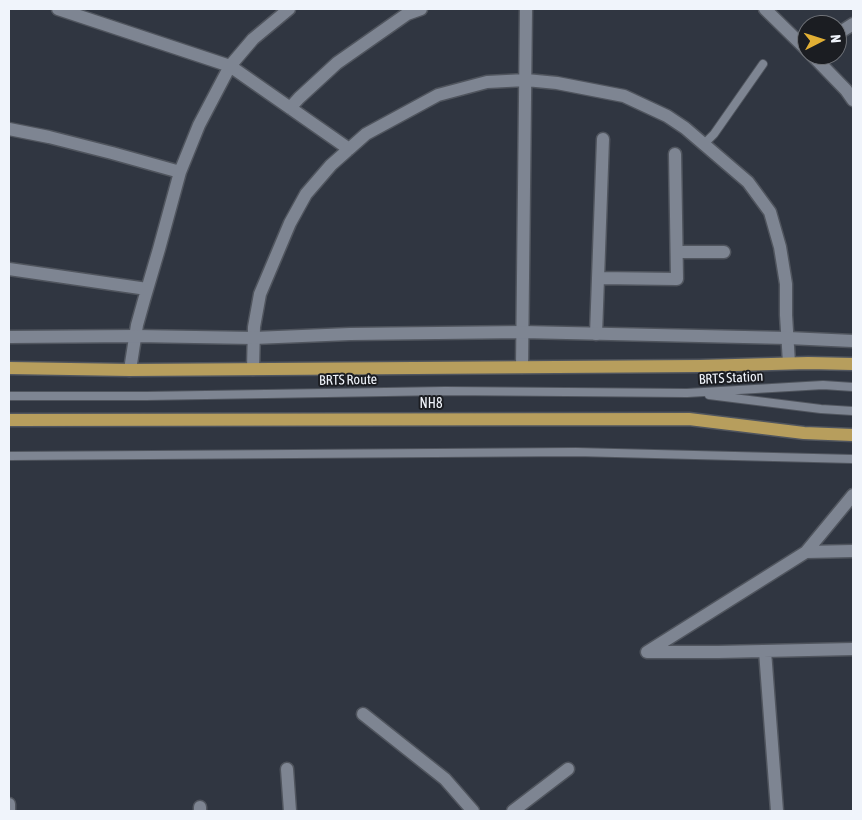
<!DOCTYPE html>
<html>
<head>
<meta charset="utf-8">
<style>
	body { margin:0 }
	#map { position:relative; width:862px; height:820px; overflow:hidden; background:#303641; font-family:"Asap Condensed",sans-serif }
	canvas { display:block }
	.frame { position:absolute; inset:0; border:10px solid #f0f4fb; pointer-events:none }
	.north { position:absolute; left:797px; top:15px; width:50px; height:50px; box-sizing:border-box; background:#1b1d22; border:1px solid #707379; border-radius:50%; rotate:85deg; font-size:14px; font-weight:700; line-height:20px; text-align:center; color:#f0f4fb }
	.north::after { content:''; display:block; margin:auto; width:18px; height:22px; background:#e1af34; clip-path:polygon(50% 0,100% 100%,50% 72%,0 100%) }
</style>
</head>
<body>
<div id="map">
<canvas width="862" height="820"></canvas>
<div class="frame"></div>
<div class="north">N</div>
</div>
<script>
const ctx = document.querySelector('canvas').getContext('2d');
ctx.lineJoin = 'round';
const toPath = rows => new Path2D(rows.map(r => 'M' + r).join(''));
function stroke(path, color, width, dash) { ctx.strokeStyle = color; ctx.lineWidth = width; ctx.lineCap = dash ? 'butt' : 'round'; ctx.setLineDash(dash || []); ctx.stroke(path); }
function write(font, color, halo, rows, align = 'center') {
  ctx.font = font + ' "Asap Condensed",sans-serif'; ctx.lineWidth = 4; ctx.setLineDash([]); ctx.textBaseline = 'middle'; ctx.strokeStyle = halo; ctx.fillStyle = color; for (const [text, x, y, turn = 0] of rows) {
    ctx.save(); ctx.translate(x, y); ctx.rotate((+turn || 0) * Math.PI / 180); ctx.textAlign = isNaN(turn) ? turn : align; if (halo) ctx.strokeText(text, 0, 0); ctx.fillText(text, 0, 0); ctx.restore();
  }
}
const lane = toPath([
	[704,144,714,134,763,64],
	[709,395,821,409,853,411],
	[9,396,146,396,445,391,687,393,823,385,853,387],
	[9,456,576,452,853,459]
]);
const street = toPath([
	[58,9,230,66,349,149],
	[765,9,807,50],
	[839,33,853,24],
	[812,55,846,90,853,100],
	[290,108,299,98,337,63,407,14,421,9],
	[9,129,49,137,112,153,180,172],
	[677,252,724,252],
	[9,269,147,289],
	[598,278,677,279,675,154],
	[596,334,603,139],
	[522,367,526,9],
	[253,369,254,327,260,294,290,223,306,194,331,165,366,134,438,95,487,82,526,80,557,83,624,96,667,116,685,128,748,182,770,212,780,247,786,284,786,315,789,363],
	[130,370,137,325,144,300,159,249,180,172,199,125,230,66,253,39,289,9],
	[806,552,853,551],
	[765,651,777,811],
	[647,652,806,552,853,495],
	[648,652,718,652,853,649],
	[363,714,445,779,473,811],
	[287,769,290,811],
	[9,804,9,811],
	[200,807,200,811],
	[513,811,568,769]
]);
const secondary = toPath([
	[9,337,136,336,254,338,350,334,523,332,788,338,853,341]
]);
const primary = toPath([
	[9,368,130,370,699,366,808,363,853,364],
	[9,420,689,419,804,433,853,435]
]);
stroke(lane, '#50555e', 10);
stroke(street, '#50555e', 15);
stroke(secondary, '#50555e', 15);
stroke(primary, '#50555e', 15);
stroke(lane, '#7e8592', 8);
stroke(street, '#7e8592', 12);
stroke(secondary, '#7e8592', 12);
stroke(primary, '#b79e5d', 12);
write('14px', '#f0f4fb', '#1b1d22', [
	["BRTS Station",731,378,-3],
	["BRTS Route",348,380,-1],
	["NH8",431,404]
]);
</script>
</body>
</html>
